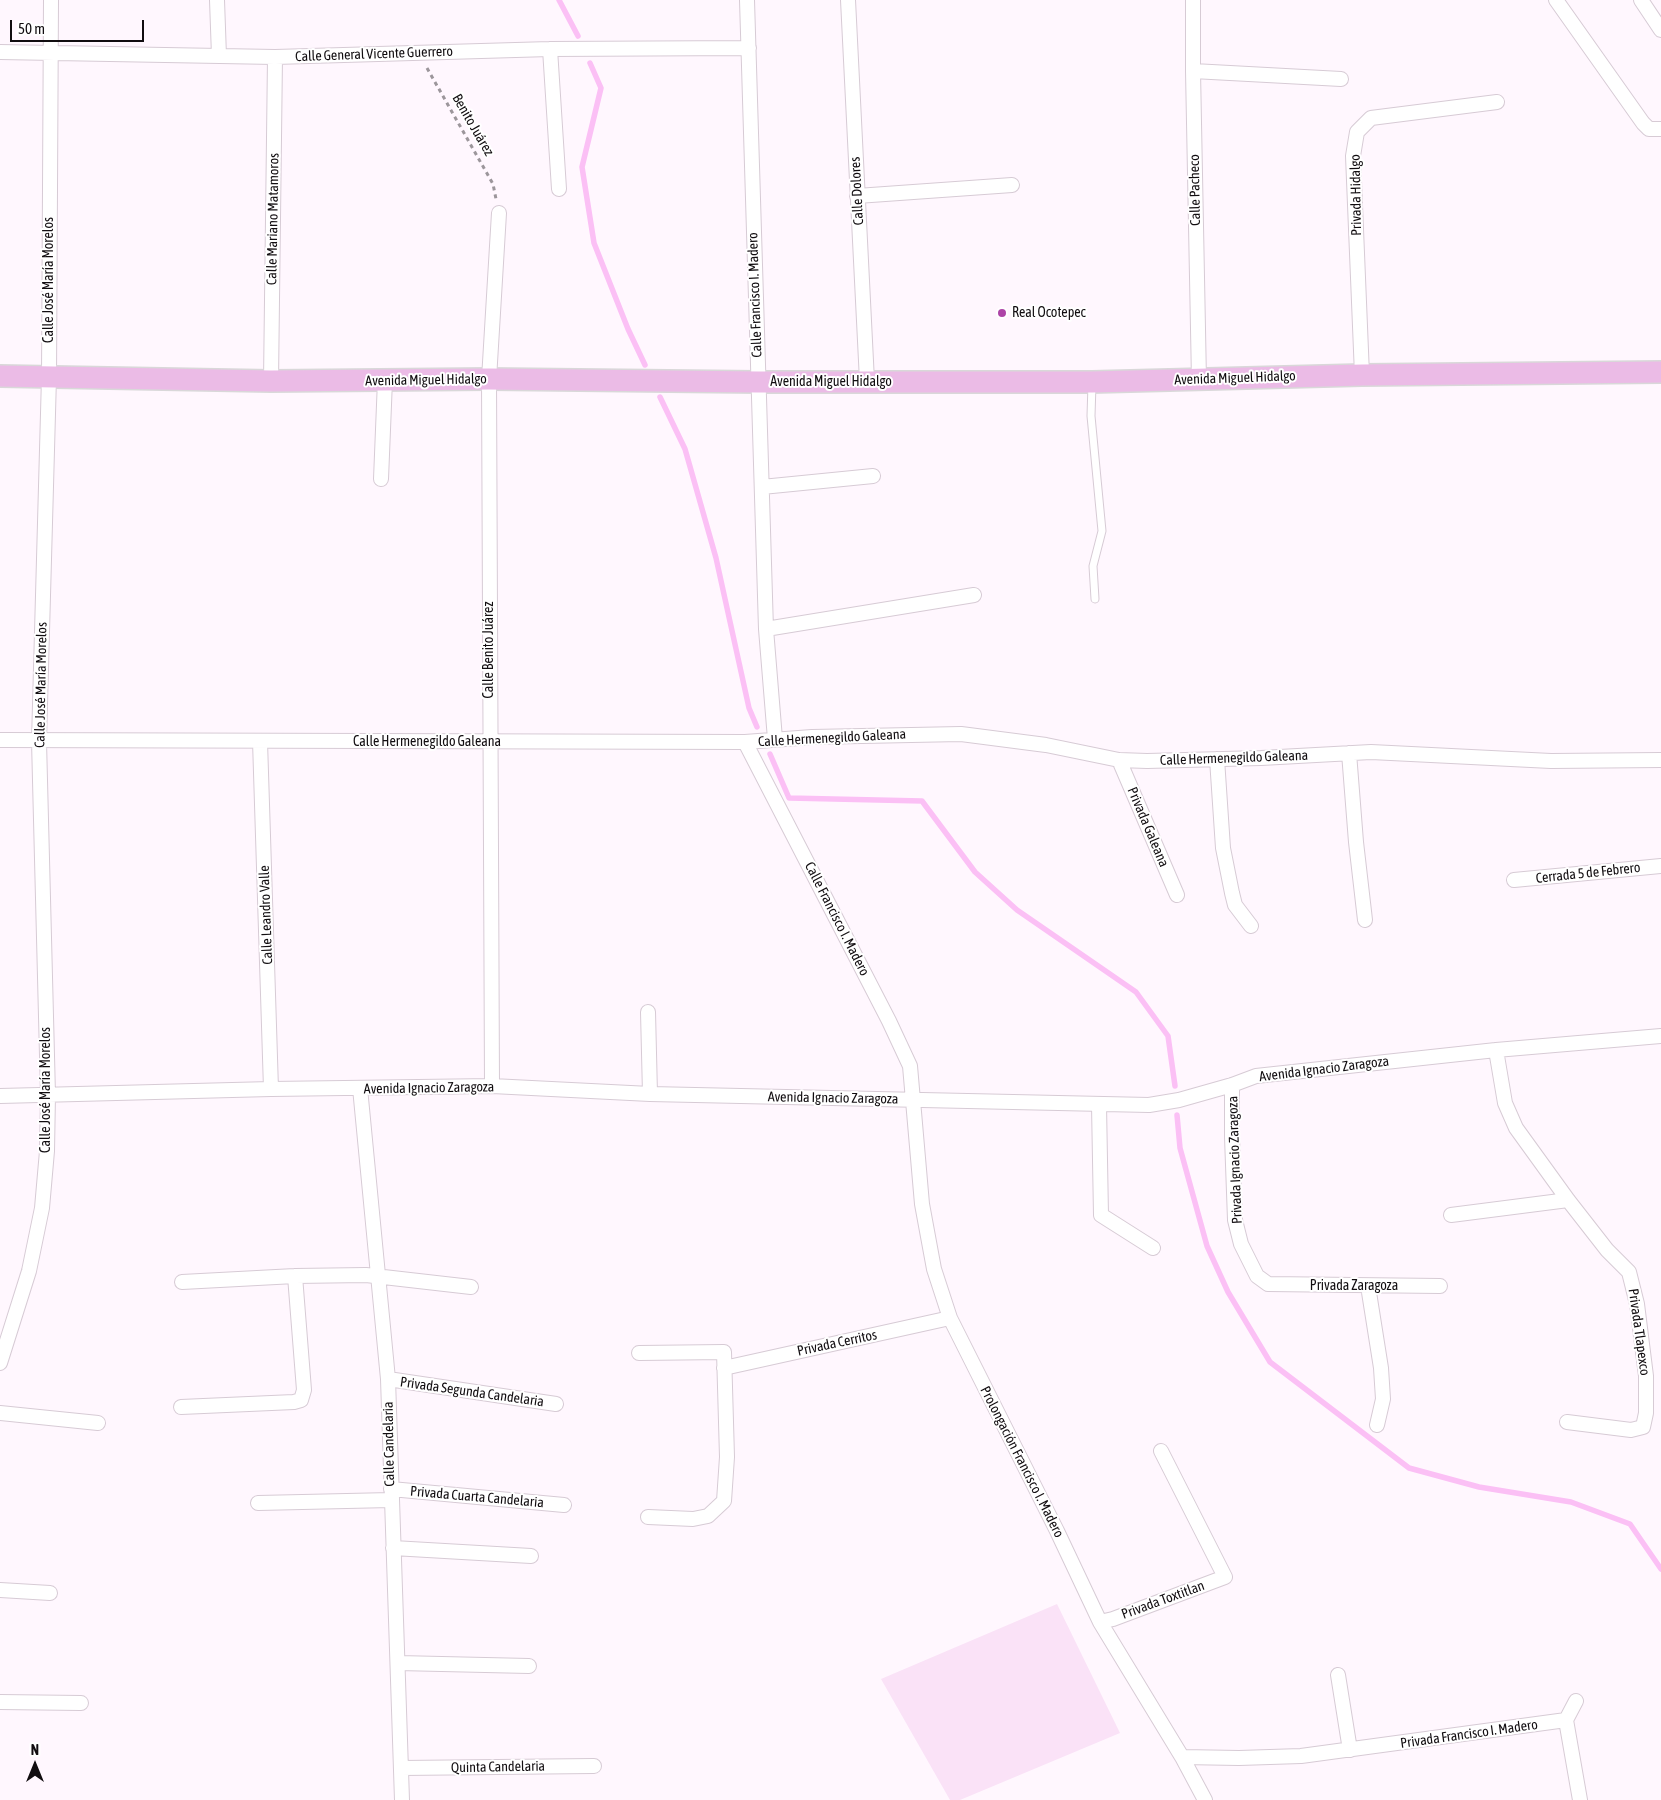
<!DOCTYPE html>
<html>
<head>
<meta charset="utf-8">
<style>
	body { margin:0 }
	#map { position:relative; width:1661px; height:1800px; overflow:hidden; background:#fff7fe; font-family:"Asap Condensed",sans-serif }
	canvas { display:block }
	.north { position:absolute; left:10px; top:1740px; width:50px; height:50px; -webkit-text-stroke:4px #fff; paint-order:stroke; rotate:0deg; font-size:14px; font-weight:700; line-height:20px; text-align:center; color:#110d10 }
	.north::after { content:''; display:block; margin:auto; width:18px; height:22px; background:#110d10; clip-path:polygon(50% 0,100% 100%,50% 72%,0 100%) }
	.scale { position:absolute; left:10px; top:20px; width:134px; height:22px; box-sizing:border-box; border:2px solid #110d10; border-top:0; padding-left:6px; font-size:15px; line-height:18px; white-space:nowrap; color:#110d10; -webkit-text-stroke:4px #fff; paint-order:stroke }
</style>
</head>
<body>
<div id="map">
<canvas width="1661" height="1800"></canvas>
<div class="north">N</div>
<div class="scale">50 m</div>
</div>
<script>
const ctx = document.querySelector('canvas').getContext('2d');
ctx.lineJoin = 'round';
function paint(path, color) { ctx.fillStyle = color; ctx.fill(path, 'evenodd'); }
const toPath = rows => new Path2D(rows.map(r => 'M' + r).join(''));
function stroke(path, color, width, dash) { ctx.strokeStyle = color; ctx.lineWidth = width; ctx.lineCap = dash ? 'butt' : 'round'; ctx.setLineDash(dash || []); ctx.stroke(path); }
function write(font, color, halo, rows, align = 'center') {
  ctx.font = font + ' "Asap Condensed",sans-serif'; ctx.lineWidth = 4; ctx.setLineDash([]); ctx.textBaseline = 'middle'; ctx.strokeStyle = halo; ctx.fillStyle = color; for (const [text, x, y, turn = 0] of rows) {
    ctx.save(); ctx.translate(x, y); ctx.rotate((+turn || 0) * Math.PI / 180); ctx.textAlign = isNaN(turn) ? turn : align; if (halo) ctx.strokeText(text, 0, 0); ctx.fillText(text, 0, 0); ctx.restore();
  }
}
paint(toPath([
	[1057,1604,1120,1733,960,1800,950,1800,881,1679]
]), '#fae2f7');
stroke(toPath([
	[559,0,578,36],
	[590,63,601,88,582,167,594,243,628,329,645,365],
	[660,397,685,449,716,558,749,708,757,727],
	[770,754,789,798,922,801,975,872,1017,910,1136,992,1168,1036,1175,1086],
	[1177,1115,1180,1148,1207,1246,1228,1292,1270,1362,1409,1468,1479,1487,1571,1502,1630,1524,1661,1569]
]), '#fbc0f5', 5.5);
const lane = toPath([
	[1092,384,1091,416,1102,531,1093,566,1095,599]
]);
const street = toPath([
	[217,0,219,56],
	[747,0,766,629,775,739],
	[848,0,867,381],
	[1193,0,1193,71,1199,380],
	[1556,0,1643,123,1649,129,1661,129],
	[1641,0,1661,30],
	[550,49,559,189],
	[0,52,275,57,550,49,749,48],
	[1193,71,1341,79],
	[857,196,1012,185],
	[1362,375,1353,156,1357,132,1371,118,1497,102],
	[271,381,275,57],
	[381,479,385,380],
	[762,487,873,476],
	[766,629,974,595],
	[0,740,745,742,812,737,961,734,1046,745,1119,760,1147,761,1261,758,1371,752,1551,761,1661,760],
	[260,741,271,1089],
	[745,742,889,1021,910,1066,922,1204,934,1269,950,1318,1057,1531,1100,1622,1182,1757,1205,1800],
	[1349,753,1356,842,1365,920],
	[1217,759,1223,848,1232,893,1235,905,1251,926],
	[1119,760,1177,895],
	[1514,880,1661,866],
	[648,1012,650,1094],
	[1496,1050,1505,1103,1516,1128,1568,1200,1607,1250,1629,1272,1637,1304,1646,1376,1646,1413,1643,1427,1631,1430,1567,1422],
	[1232,1085,1232,1137,1235,1220,1241,1244,1257,1276,1268,1284,1440,1286],
	[492,1086,489,379,499,213],
	[360,1088,388,1379,402,1800],
	[0,1096,271,1089,492,1086,650,1094,1149,1105,1179,1100,1232,1085,1256,1076,1496,1050,1661,1036],
	[1099,1105,1101,1215,1153,1248],
	[1451,1215,1568,1200],
	[182,1282,295,1276,366,1275,471,1287],
	[1368,1286,1381,1368,1383,1399,1377,1425],
	[639,1353,724,1352,727,1457,724,1501,708,1516,693,1519,648,1517],
	[0,1363,29,1271,42,1208,47,1151,48,1095,39,741,49,377,51,0],
	[724,1368,950,1318],
	[388,1379,556,1404],
	[181,1407,294,1402,301,1400,304,1390,295,1276],
	[0,1413,98,1423],
	[391,1489,564,1505],
	[258,1503,391,1500],
	[393,1548,531,1556],
	[0,1590,50,1593],
	[1100,1622,1113,1619,1225,1577,1161,1451],
	[398,1663,529,1666],
	[1338,1675,1350,1750],
	[0,1702,81,1703],
	[1566,1720,1580,1800],
	[1182,1757,1239,1758,1301,1756,1566,1720,1576,1701],
	[401,1768,594,1766]
]);
const primary = toPath([
	[0,376,271,381,489,379,758,382,1092,382,1362,375,1661,372]
]);
stroke(lane, '#d7cbd5', 9);
stroke(street, '#d7cbd5', 16);
stroke(primary, '#d9d8d9', 24);
stroke(toPath([
	[427,68,493,184,496,199]
]), '#9c969b', 3, [4, 4]);
stroke(lane, '#fff', 7);
stroke(street, '#fff', 14);
stroke(primary, '#ebbbe6', 21);
for (const [x, y, r, color] of [
	[1002,313,5,"#ad44a7"]
]) { const dot = new Path2D(); dot.arc(x, y, r, 0, 2 * Math.PI); ctx.fillStyle = color; ctx.fill(dot); stroke(dot, '#fff', 2); }
write('14px', '#110d10', '#fff', [
	["Calle General Vicente Guerrero",374,54,-2],
	["Benito Juárez",473,125,60],
	["Calle Pacheco",1195,190,-91],
	["Calle Dolores",857,191,-93],
	["Privada Hidalgo",1356,195,-91],
	["Calle Mariano Matamoros",273,219,-89],
	["Calle José María Morelos",49,280,-90],
	["Calle Francisco I. Madero",755,295,-92],
	["Avenida Miguel Hidalgo",1235,378,-2],
	["Avenida Miguel Hidalgo",426,380,-1],
	["Avenida Miguel Hidalgo",831,382],
	["Calle Benito Juárez",489,650,-90],
	["Calle José María Morelos",41,685,-89],
	["Calle Hermenegildo Galeana",832,738,-3],
	["Calle Hermenegildo Galeana",427,742],
	["Calle Hermenegildo Galeana",1234,758,-2],
	["Privada Galeana",1148,827,67],
	["Cerrada 5 de Febrero",1588,873,-6],
	["Calle Leandro Valle",266,915,-92],
	["Calle Francisco I. Madero",837,919,63],
	["Avenida Ignacio Zaragoza",1324,1069,-7],
	["Avenida Ignacio Zaragoza",429,1088,-1],
	["Calle José María Morelos",46,1090,-90],
	["Avenida Ignacio Zaragoza",833,1098,1],
	["Privada Ignacio Zaragoza",1235,1160,-92],
	["Privada Zaragoza",1354,1286],
	["Privada Tlapexco",1639,1332,82],
	["Privada Cerritos",837,1343,-12],
	["Privada Segunda Candelaria",472,1392,8],
	["Calle Candelaria",389,1444,-91],
	["Prolongación Francisco I. Madero",1022,1462,63],
	["Privada Cuarta Candelaria",477,1497,5],
	["Privada Toxtitlan",1163,1600,-20],
	["Privada Francisco I. Madero",1469,1734,-8],
	["Quinta Candelaria",498,1767,-1]
]);
write('14px', '#110d10', '#fff', [
	["Real Ocotepec",1012,313]
], 'left');
</script>
</body>
</html>
